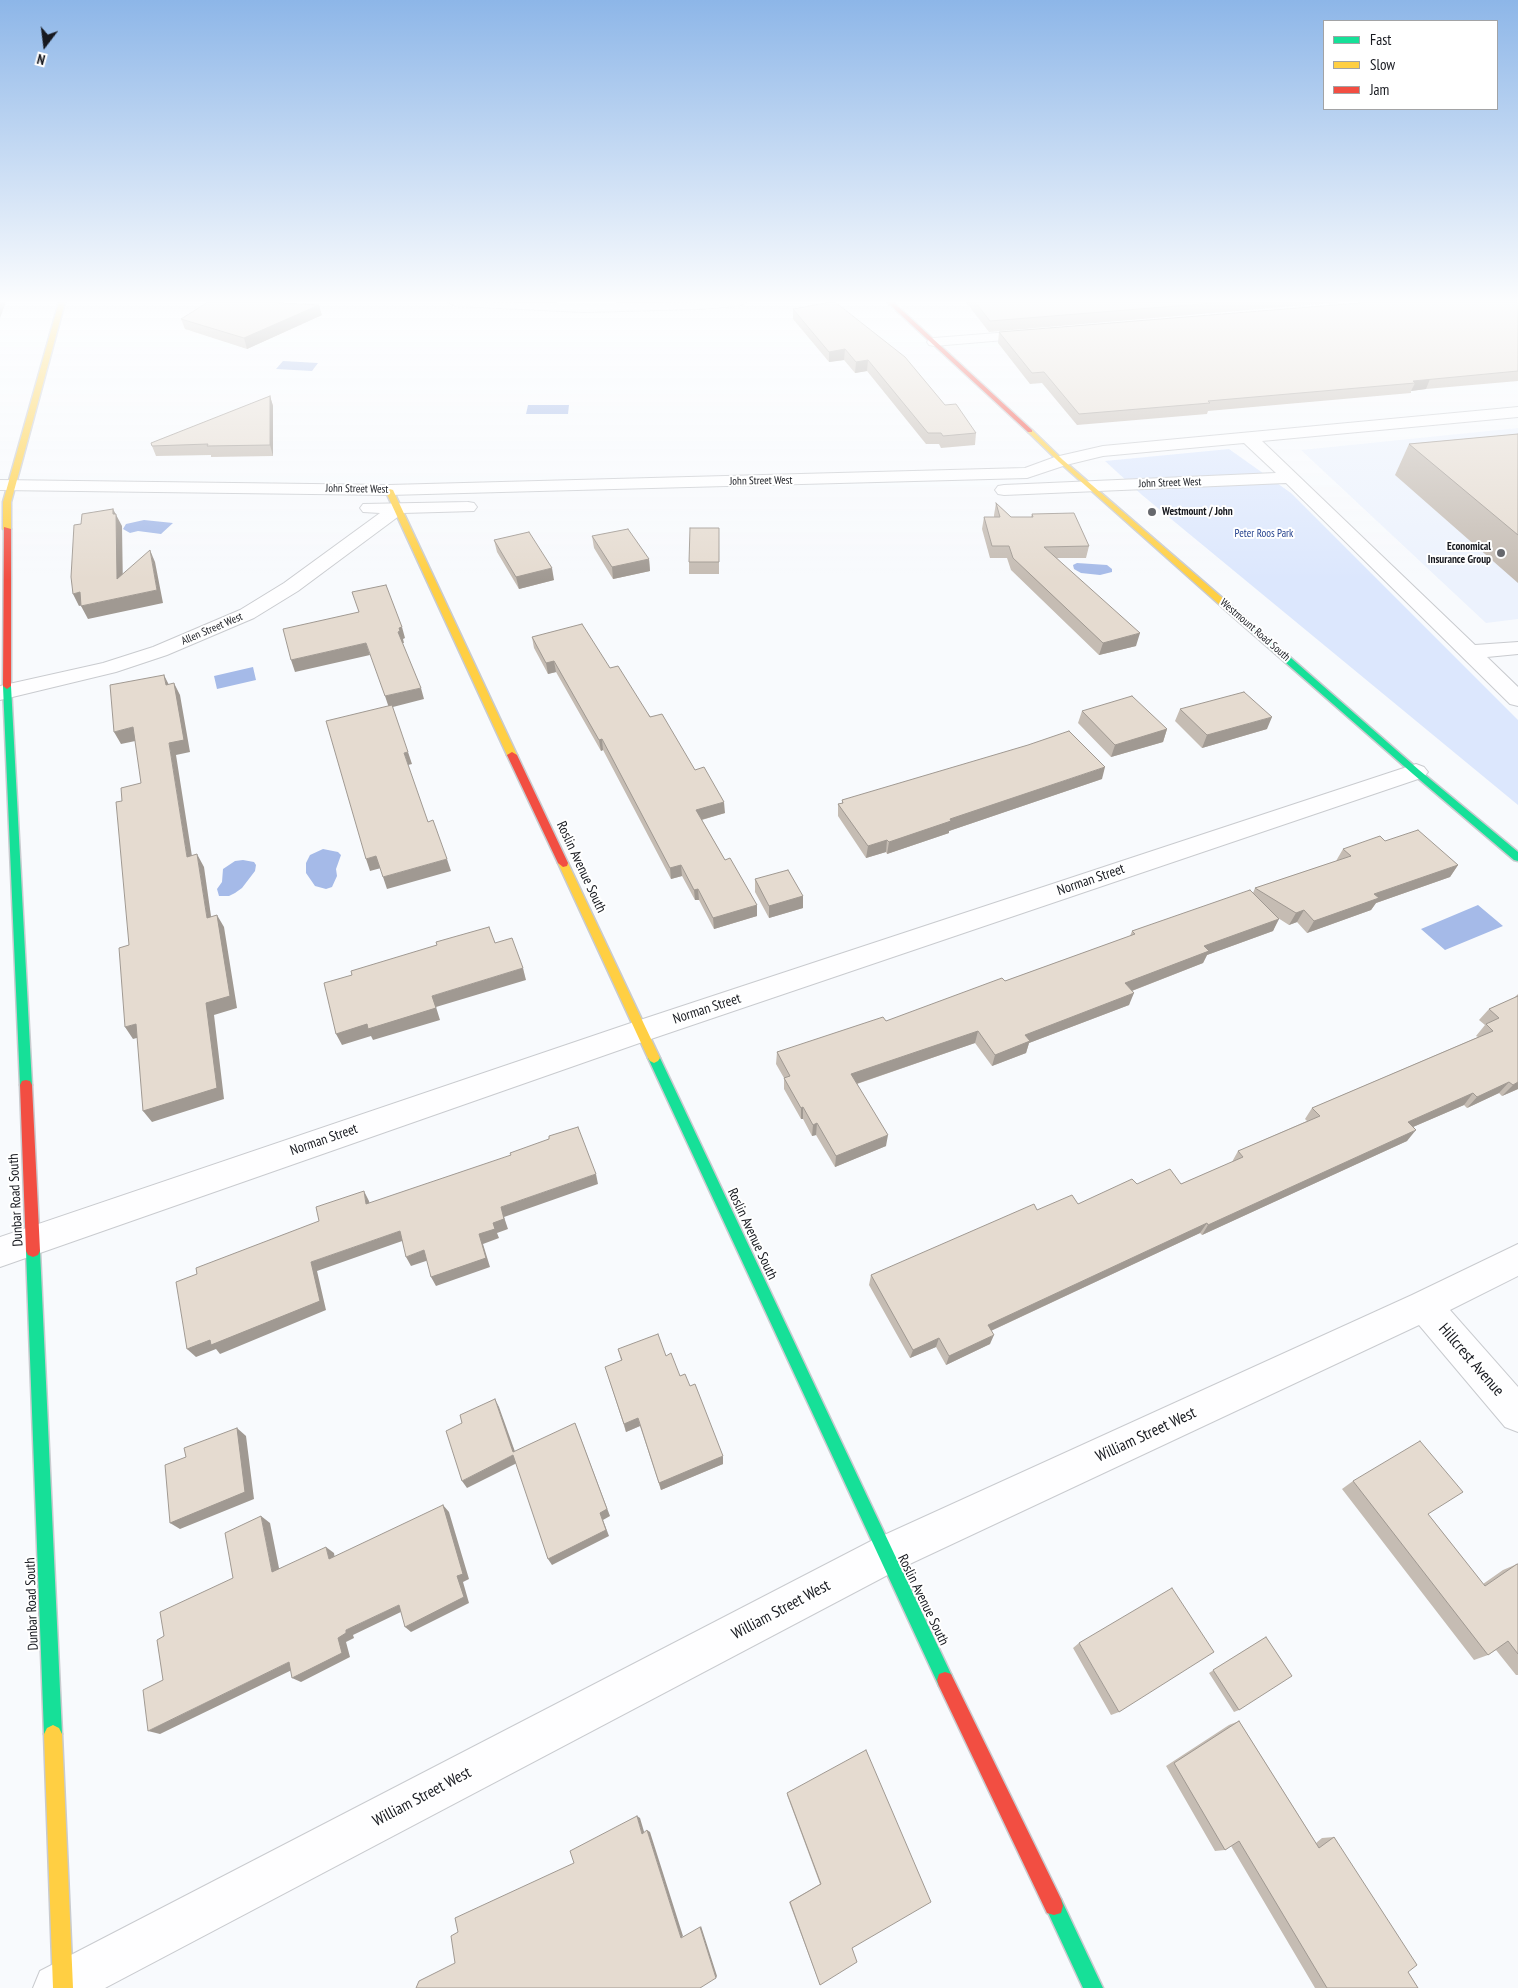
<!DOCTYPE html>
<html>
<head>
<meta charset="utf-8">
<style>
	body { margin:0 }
	#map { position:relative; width:1518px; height:1988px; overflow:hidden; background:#f8fafd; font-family:"PT Sans Narrow",sans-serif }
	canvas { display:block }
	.legend { position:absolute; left:1323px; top:20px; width:175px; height:90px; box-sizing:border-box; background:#fff; border:1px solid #a2a3a5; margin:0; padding:6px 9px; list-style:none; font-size:15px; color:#17191f }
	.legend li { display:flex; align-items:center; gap:10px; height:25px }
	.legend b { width:25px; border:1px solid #a2a3a5 }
	.north { position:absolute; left:20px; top:20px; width:50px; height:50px; -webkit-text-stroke:4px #fff; paint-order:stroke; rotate:195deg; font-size:14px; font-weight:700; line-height:20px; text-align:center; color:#17191f }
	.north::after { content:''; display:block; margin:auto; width:18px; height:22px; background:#17191f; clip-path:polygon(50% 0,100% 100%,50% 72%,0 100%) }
</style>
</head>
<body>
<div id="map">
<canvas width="1518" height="1988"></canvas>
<ul class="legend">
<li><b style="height:6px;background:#16e098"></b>Fast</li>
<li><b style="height:6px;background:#ffcf43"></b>Slow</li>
<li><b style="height:6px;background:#f24e42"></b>Jam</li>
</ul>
<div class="north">N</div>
</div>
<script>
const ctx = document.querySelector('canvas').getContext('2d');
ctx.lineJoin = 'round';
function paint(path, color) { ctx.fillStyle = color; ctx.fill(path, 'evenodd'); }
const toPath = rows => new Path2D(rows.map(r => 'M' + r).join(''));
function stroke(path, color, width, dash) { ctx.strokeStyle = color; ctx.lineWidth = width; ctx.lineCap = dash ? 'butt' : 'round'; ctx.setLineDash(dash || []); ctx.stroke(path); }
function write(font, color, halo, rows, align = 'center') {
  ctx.font = font + ' "PT Sans Narrow",sans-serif'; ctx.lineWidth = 4; ctx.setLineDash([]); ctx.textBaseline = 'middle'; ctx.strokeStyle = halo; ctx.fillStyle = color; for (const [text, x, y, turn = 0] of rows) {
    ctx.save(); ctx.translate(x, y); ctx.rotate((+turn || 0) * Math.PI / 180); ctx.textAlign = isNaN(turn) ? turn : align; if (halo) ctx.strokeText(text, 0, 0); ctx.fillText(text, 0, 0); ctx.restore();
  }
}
paint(toPath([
	[1518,428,1518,619,1486,623,1301,450]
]), '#ecf2fd');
paint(toPath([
	[1229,449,1291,493,1518,720,1518,805,1142,495,1105,461]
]), '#dce7fd');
paint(toPath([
	[283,361,318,363,312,371,276,369],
	[528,405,569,405,568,414,526,414],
	[144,520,173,523,161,534,138,531,130,533,123,529,126,524],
	[1077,563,1107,565,1112,569,1112,572,1100,575,1081,573,1074,569,1073,565],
	[253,667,256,680,217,689,214,676],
	[323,849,338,852,341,855,336,869,337,876,332,887,326,889,315,886,306,873,306,863,310,855],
	[243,860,254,862,256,865,255,871,242,888,235,893,229,896,219,896,217,889,222,882,223,869,235,861],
	[1478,905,1503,926,1445,950,1421,929]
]), '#a5bae8');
const street = toPath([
	[448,302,584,304,746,302,739,306,699,309,584,312,455,306,448,302],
	[1035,330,1040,331,1042,334,1040,337,934,346,929,345,927,342,929,339,934,338,1035,330],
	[1518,407,1518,417,1262,441,1475,645,1518,642,1518,654,1487,657,1518,687,1518,706,1510,704,1286,483,1004,495,998,494,995,490,998,486,1004,485,1276,473,1244,443,1103,456,1066,465,1027,478,389,495,0,490,0,480,389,485,1025,468,1055,457,1103,446,1518,407],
	[468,502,474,503,477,507,474,511,403,513,298,591,254,618,167,655,116,672,0,700,0,686,103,663,153,647,240,610,284,583,380,513,363,512,360,508,363,504,468,502],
	[1416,764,1424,767,1428,772,1424,777,651,1039,0,1267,0,1237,631,1023,1416,764],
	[1518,1244,1518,1276,1450,1310,1518,1387,1518,1432,1505,1427,1419,1325,899,1569,105,1988,33,1988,40,1971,871,1541,1412,1295,1518,1244]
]);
const fast = toPath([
	[1221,602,1227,602,1419,770,1518,852,1518,861,1514,860,1413,774,1221,606,1221,602],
	[7,683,11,686,32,1085,30,1089,26,1090,22,1089,20,1085,3,686,7,683],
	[654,1053,658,1055,660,1058,951,1674,953,1680,951,1686,945,1688,939,1686,648,1058,650,1055,654,1053],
	[33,1245,38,1247,40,1251,62,1734,59,1740,53,1743,47,1740,44,1734,26,1251,28,1247,33,1245],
	[1054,1897,1061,1899,1103,1988,1083,1988,1045,1906,1047,1899,1054,1897]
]);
const slow = toPath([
	[59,302,65,302,11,502,11,529,7,531,3,529,3,502,59,302],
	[1028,430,1032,430,1063,460,1227,602,1227,606,1221,606,1059,462,1028,432,1028,430],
	[386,488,393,490,517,755,515,757,509,757,507,755,385,490,386,488],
	[563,859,568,863,660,1058,658,1061,654,1063,650,1061,648,1058,558,863,563,859],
	[53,1725,59,1728,62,1734,73,1988,53,1988,44,1734,47,1728,53,1725]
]);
const jam = toPath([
	[887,302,893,302,1032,430,1032,432,1028,432,887,302],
	[4,527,11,529,11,686,7,689,3,686,4,527],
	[512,752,517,755,568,863,567,866,563,867,558,863,507,755,512,752],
	[26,1080,30,1081,32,1085,40,1251,38,1255,33,1257,28,1255,26,1251,20,1085,22,1081,26,1080],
	[945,1672,951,1674,1061,1899,1063,1906,1061,1913,1054,1915,1047,1913,939,1686,937,1680,939,1674,945,1672]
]);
stroke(street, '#c9cbcf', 2);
stroke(fast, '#c9cbcf', 3);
stroke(slow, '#c9cbcf', 3);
stroke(jam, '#c9cbcf', 3);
paint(street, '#fefeff');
paint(fast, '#16e098');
paint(slow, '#ffcf43');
paint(jam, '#f24e42');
paint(toPath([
	[966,302,1343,302,989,332],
	[1518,302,1518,381,1426,389,1411,391,1411,393,1208,411,1207,414,1077,425,1042,383,1030,384,998,343,999,332],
	[793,309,945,405,976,433,975,445,941,448,939,444,926,444,867,371,855,373,844,360,829,362,793,319],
	[322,315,247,349,185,329,181,319],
	[270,396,273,406,273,456,211,457,211,455,156,456,152,446],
	[1518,434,1518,583,1395,475,1409,444],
	[996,503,1011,517,1031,517,1032,514,1089,546,1086,558,1057,558,1136,646,1099,655,1011,570,1007,558,990,558,982,529,984,517,994,517,994,515],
	[719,528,719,574,689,574,689,562],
	[592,536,649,559,650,571,613,579,594,548],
	[494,540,554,580,519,589,497,552],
	[532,637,610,668,695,770,725,813,702,820,757,916,714,929,699,900,695,900,682,876,671,879,603,750,601,751,556,672,548,674,534,648],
	[1180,709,1267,729,1202,748,1175,721],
	[1082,711,1167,729,1163,742,1111,757,1078,723],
	[1102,779,949,831,949,833,887,854,886,852,866,858,838,816,838,804,842,803,842,800],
	[1385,841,1458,865,1450,877,1376,903,1371,910,1307,933,1297,922,1289,925,1278,918,1273,931,1207,955,1203,963,1132,991,1129,1005,1029,1043,1026,1053,992,1066,975,1043,857,1084,886,1146,835,1167,816,1135,812,1136,803,1119,801,1119,784,1089,784,1078,776,1064,777,1052,886,1021,1005,981,1130,936,1132,931,1253,893,1255,888,1336,861,1343,849],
	[755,879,803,896,803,908,769,918,755,892],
	[1518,994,1518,1089,1502,1096,1499,1093,1467,1108,1464,1105,1413,1127,1407,1141,1202,1235,1200,1233,991,1331,990,1344,946,1365,936,1347,910,1358,869,1285,871,1275,1037,1210,1078,1204,1137,1184,1181,1184,1232,1162,1238,1151,1307,1121,1305,1119,1312,1108,1478,1037,1476,1036,1485,1025,1479,1020,1489,1009,1514,998],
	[618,1349,666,1356,680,1376,690,1386,723,1464,661,1490,640,1426,626,1432,608,1376,621,1360],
	[1353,1481,1428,1514,1483,1584,1503,1570,1517,1564,1518,1564,1518,1675,1516,1675,1496,1650,1488,1655,1474,1660,1342,1489],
	[1266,1637,1239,1710,1234,1712,1209,1673],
	[1079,1643,1119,1712,1111,1715,1073,1648],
	[1239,1721,1316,1843,1322,1838,1334,1837,1408,1972,1418,1988,1315,1988,1231,1846,1225,1850,1215,1851,1166,1766,1229,1725],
	[787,1793,852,1948,820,1985,789,1902,820,1884,787,1795]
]), '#c5bcb3');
paint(toPath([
	[0,302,6,302,0,318],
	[319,305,322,315,247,349,244,338],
	[845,349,844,360,829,362,829,352],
	[868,360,867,371,855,373,856,362],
	[1430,379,1426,389,1411,391,1415,383,1413,381],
	[270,396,273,406,273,456,270,445],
	[113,509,122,526,123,591,117,579],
	[150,550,155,562,163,603,88,619,81,606,157,590],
	[649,559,650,571,613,579,612,567],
	[552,568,554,580,519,589,516,577],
	[80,592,86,604,79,606,73,594],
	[402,627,405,638,403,639,404,643,401,643,398,632,399,628],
	[1140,633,1136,646,1099,655,1103,643],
	[366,643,370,655,295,672,291,660],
	[554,661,556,672,548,674,546,663],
	[164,675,170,687,166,685],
	[174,683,180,695,190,752,176,755,194,869,187,857,169,743],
	[421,688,424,699,389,708,385,696],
	[1272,717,1267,729,1202,748,1207,735],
	[133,727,140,740,121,744,114,732],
	[1167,729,1163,742,1111,757,1115,745],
	[602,739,603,750,601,751,599,740],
	[408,752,412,764,408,765,404,753],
	[1105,767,1102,779,949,831,949,833,887,854,889,842,950,819],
	[724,802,725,813,697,821,696,810],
	[887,840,886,852,866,858,868,846],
	[197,854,204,867,213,930,207,918],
	[376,856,381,868,370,871,366,859],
	[447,859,451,871,387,889,383,877],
	[681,865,682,876,671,879,670,868],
	[1458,865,1450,877,1376,903,1371,910,1307,933,1314,921,1374,894],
	[698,889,699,900,695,900,694,890],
	[803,896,803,908,769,918,769,906],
	[757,905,757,916,714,929,713,918],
	[1304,910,1297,922,1289,925,1296,913],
	[217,915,224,927,237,1008,214,1015,224,1099,152,1122,143,1111,206,1003],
	[1279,919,1273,931,1207,955,1203,963,1121,995,1125,983,1204,946],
	[523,968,526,980,436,1007,440,1020,373,1040,371,1036,342,1045,336,1034,432,996],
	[1134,993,1129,1005,1029,1043,1026,1053,992,1066,995,1055,1025,1035],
	[136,1024,144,1036,133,1039,125,1027],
	[978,1031,975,1043,850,1086,851,1074],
	[1509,1082,1499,1093,1467,1108,1477,1097],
	[1518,1082,1518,1089,1502,1096,1513,1085],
	[1473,1093,1464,1105,1399,1133,1408,1122],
	[803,1107,803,1119,801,1119,801,1108],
	[817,1123,816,1135,812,1136,813,1125],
	[1416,1130,1407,1141,1202,1235,1208,1225],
	[888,1135,886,1146,835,1167,836,1156],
	[596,1174,598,1184,504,1217,508,1229,497,1233,499,1238,483,1244,490,1267,436,1286,431,1277,479,1234,493,1223,501,1207],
	[364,1191,369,1201,372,1214,366,1204],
	[1207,1223,1200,1233,984,1334,988,1325],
	[400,1231,405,1240,317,1271,326,1310,220,1354,216,1349,196,1357,187,1349,311,1262],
	[424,1250,429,1260,411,1266,406,1257],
	[994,1335,990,1344,946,1365,949,1356],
	[939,1338,936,1347,910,1358,913,1350],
	[495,1399,499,1407,518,1460,513,1452],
	[638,1418,640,1426,626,1432,624,1424],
	[575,1423,610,1516,603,1520,609,1536,552,1565,548,1559,600,1513],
	[237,1428,246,1436,254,1499,180,1529,170,1523],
	[513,1455,517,1463,467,1488,462,1481],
	[723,1456,723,1464,661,1490,659,1483],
	[443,1505,449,1512,469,1579,463,1582,469,1603,411,1632,405,1627],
	[261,1516,270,1523,281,1578,272,1572],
	[326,1547,334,1553,336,1565,329,1559],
	[399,1605,405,1610,353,1635,354,1638,346,1642,350,1657,301,1682,292,1678,338,1638,346,1630],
	[289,1662,298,1667,160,1734,148,1731],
	[637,1816,640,1818,645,1835,642,1834],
	[647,1830,650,1832,683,1936,681,1938],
	[701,1926,717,1976,716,1978,700,1927]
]), '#a09992');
const building = toPath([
	[208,302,263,302,319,305,244,338,181,319,208,302],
	[831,302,835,302,905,357,945,405,956,404,976,433,943,436,941,433,928,433,868,360,856,362,845,349,829,352,793,309,831,302],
	[975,302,1226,302,990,321,975,302],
	[1372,302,1518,302,1518,371,1413,381,1415,383,1208,401,1210,403,1079,414,1044,372,1032,373,999,332,1372,302],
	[270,396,270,445,207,446,208,444,152,446,151,443,270,396],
	[1518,434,1518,535,1409,444,1518,434],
	[996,503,1011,517,1033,517,1032,514,1074,513,1089,546,1044,547,1140,633,1103,643,1013,558,1009,546,992,546,984,517,1000,517,996,503],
	[113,509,113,514,116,514,117,579,150,550,157,590,81,606,80,592,73,594,71,577,74,525,81,524,82,514,113,509],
	[690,528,719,528,719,562,689,562,690,528],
	[628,529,649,559,612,567,592,536,628,529],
	[529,532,552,568,516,577,494,540,529,532],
	[386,585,402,627,399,628,400,631,398,632,421,688,385,696,366,643,291,660,283,629,359,612,352,592,386,585],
	[582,624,610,668,618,666,650,717,662,714,695,770,704,767,724,802,696,810,725,860,730,858,757,905,713,918,698,889,694,890,681,865,670,868,602,739,599,740,554,661,546,663,532,637,582,624],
	[164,675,166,685,174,683,184,740,169,743,187,857,197,854,207,918,217,915,230,996,206,1003,217,1088,143,1111,136,1024,125,1027,119,948,129,945,116,802,122,801,121,788,141,783,133,727,114,732,110,685,164,675],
	[1244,692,1272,717,1207,735,1180,709,1244,692],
	[1132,696,1167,729,1115,745,1082,711,1132,696],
	[392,705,408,752,404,753,428,822,433,820,447,859,383,877,376,856,366,859,326,721,392,705],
	[1069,731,1105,767,950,819,951,821,889,842,887,840,868,846,838,804,843,803,842,800,1028,745,1069,731],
	[1418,830,1458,865,1374,894,1379,898,1314,921,1304,910,1296,913,1255,888,1351,856,1343,849,1380,836,1385,841,1418,830],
	[788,870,803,896,769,906,755,879,788,870],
	[1250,890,1279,919,1204,946,1209,951,1125,983,1134,993,1025,1035,1030,1041,995,1055,978,1031,851,1074,888,1135,836,1156,817,1123,813,1125,803,1107,801,1108,784,1078,790,1076,777,1052,883,1017,886,1021,1002,978,1005,981,1135,934,1132,931,1250,890],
	[489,927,495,943,512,938,523,968,432,996,436,1008,368,1029,367,1024,336,1034,324,983,352,975,351,971,437,945,436,942,489,927],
	[1518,996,1518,1082,1513,1085,1509,1082,1477,1097,1473,1093,1408,1122,1416,1130,1208,1225,1207,1223,988,1325,994,1335,949,1356,939,1338,913,1350,871,1275,1034,1204,1037,1210,1072,1195,1078,1204,1132,1179,1137,1184,1170,1169,1181,1184,1243,1157,1238,1151,1320,1116,1312,1108,1493,1031,1486,1024,1499,1018,1489,1009,1518,996],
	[578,1127,596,1174,501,1207,504,1219,493,1223,495,1229,479,1234,486,1258,431,1277,424,1250,406,1257,400,1231,311,1262,320,1301,211,1345,210,1340,187,1349,176,1282,197,1274,196,1268,319,1221,316,1207,364,1191,366,1204,511,1155,510,1153,549,1139,549,1136,578,1127],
	[658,1334,666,1356,671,1353,680,1376,685,1374,690,1386,695,1384,723,1456,659,1483,638,1418,624,1424,605,1367,622,1360,618,1349,658,1334],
	[495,1399,513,1452,575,1423,607,1509,600,1513,606,1530,548,1559,513,1455,462,1481,446,1431,462,1423,460,1415,495,1399],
	[237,1428,245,1492,170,1523,165,1465,186,1457,184,1448,237,1428],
	[1420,1441,1463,1492,1428,1514,1485,1586,1517,1564,1518,1564,1518,1654,1508,1641,1488,1655,1353,1481,1420,1441],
	[443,1505,463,1574,457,1576,464,1597,405,1627,399,1605,346,1630,346,1633,338,1638,342,1653,292,1678,289,1662,148,1731,143,1690,163,1680,157,1640,164,1636,160,1612,233,1578,225,1533,261,1516,272,1572,326,1547,329,1559,443,1505],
	[1172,1588,1214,1652,1119,1712,1079,1643,1172,1588],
	[1266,1637,1292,1676,1239,1710,1213,1670,1266,1637],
	[1239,1721,1319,1848,1334,1837,1417,1965,1408,1972,1418,1988,1327,1988,1239,1841,1225,1850,1174,1763,1239,1721],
	[866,1750,931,1902,852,1948,857,1962,820,1985,790,1902,821,1884,787,1793,866,1750],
	[637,1816,642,1834,647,1830,681,1938,700,1927,716,1978,700,1988,416,1988,419,1981,455,1963,451,1936,458,1932,455,1918,574,1863,570,1851,637,1816]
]);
paint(building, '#e5dbd0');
stroke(building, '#a09992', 1);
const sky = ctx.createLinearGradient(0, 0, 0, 580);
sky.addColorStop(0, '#8db6e8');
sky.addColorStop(0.52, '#fcfdfe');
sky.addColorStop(1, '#fcfdfe00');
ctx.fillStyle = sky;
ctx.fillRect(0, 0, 1518, 580);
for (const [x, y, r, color] of [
	[1152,512,5,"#66686d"],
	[1501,553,5,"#66686d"]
]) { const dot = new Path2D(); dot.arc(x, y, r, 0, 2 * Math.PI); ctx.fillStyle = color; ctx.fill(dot); stroke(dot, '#fff', 2); }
write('11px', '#17191f', '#fff', [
	["John Street West",761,481,-1],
	["John Street West",1170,483,-2],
	["John Street West",357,489,1],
	["Allen Street West",212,629,-23],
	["Westmount Road South",1255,630,41]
]);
write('bold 11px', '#17191f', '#fff', [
	["Westmount / John",1162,512],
	["Economical",1491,547,"right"],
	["Insurance Group",1491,560,"right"]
], 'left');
write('11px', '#25428e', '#fff', [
	["Peter Roos Park",1264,534]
]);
write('14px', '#17191f', '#fff', [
	["Roslin Avenue South",581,867,65],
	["Norman Street",1091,880,-19],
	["Norman Street",707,1009,-18],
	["Norman Street",324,1140,-19],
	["Dunbar Road South",16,1200,-93],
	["Roslin Avenue South",752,1234,65],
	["Roslin Avenue South",923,1600,64],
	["Dunbar Road South",32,1604,-92]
]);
write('16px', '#17191f', '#fff', [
	["Hillcrest Avenue",1471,1360,49],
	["William Street West",1146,1435,-25],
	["William Street West",781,1610,-28],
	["William Street West",422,1797,-28]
]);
</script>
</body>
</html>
